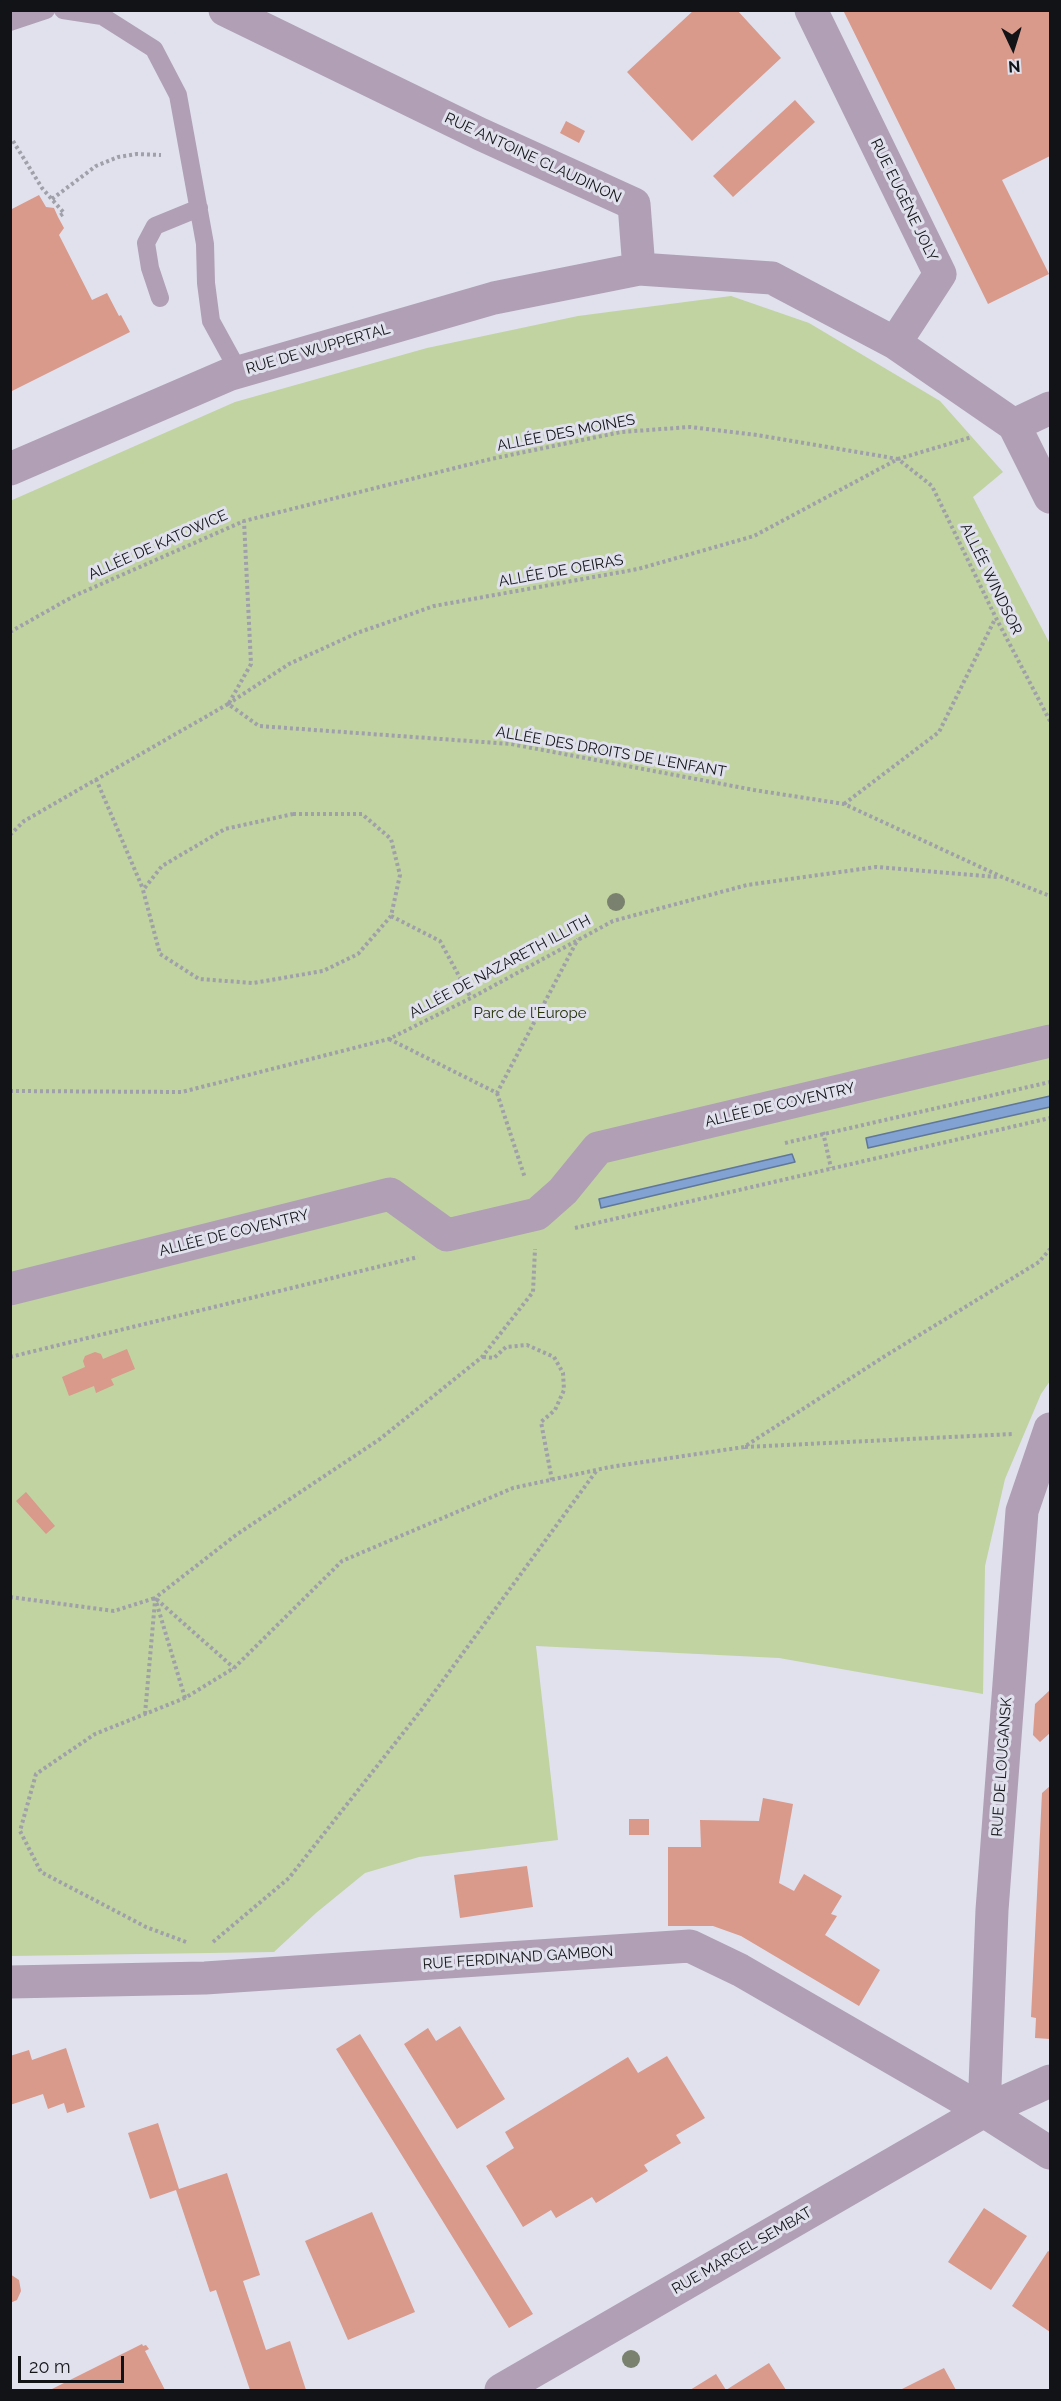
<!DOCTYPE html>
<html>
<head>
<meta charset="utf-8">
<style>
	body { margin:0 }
	#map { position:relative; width:1061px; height:2401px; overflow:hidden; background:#e0e1ed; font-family:Raleway,sans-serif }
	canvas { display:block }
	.frame { position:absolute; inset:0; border:12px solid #121316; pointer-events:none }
	.north { position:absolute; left:983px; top:18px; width:60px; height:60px; -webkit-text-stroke:4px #e0e1ed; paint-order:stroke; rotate:176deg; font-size:16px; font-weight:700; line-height:24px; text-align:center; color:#121316 }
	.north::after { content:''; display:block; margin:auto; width:21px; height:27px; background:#121316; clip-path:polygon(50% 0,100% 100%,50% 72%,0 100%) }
	.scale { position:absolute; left:18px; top:2356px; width:106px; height:27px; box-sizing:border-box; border:3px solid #121316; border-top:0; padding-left:8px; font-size:18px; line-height:21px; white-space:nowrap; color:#121316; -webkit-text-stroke:4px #e0e1ed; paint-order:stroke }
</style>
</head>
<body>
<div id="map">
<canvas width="1061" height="2401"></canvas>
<div class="frame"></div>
<div class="north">N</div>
<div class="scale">20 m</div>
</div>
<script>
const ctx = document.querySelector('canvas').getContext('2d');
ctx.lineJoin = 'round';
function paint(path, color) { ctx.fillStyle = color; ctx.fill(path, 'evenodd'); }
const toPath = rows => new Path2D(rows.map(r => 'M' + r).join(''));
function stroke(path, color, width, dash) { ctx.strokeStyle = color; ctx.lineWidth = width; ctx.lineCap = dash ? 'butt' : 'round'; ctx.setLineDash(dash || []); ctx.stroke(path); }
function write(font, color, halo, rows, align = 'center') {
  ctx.font = font + ' Raleway,sans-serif'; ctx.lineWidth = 6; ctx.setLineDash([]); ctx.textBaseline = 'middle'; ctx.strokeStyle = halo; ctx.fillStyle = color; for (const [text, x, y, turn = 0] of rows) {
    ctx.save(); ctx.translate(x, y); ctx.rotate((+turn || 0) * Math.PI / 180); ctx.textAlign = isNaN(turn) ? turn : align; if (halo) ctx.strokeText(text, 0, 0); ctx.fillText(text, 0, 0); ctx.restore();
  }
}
paint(toPath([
	[731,296,809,323,940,401,1003,472,973,497,1050,644,1050,1381,1041,1394,1005,1479,985,1566,983,1694,779,1658,536,1646,558,1840,419,1857,365,1873,316,1913,274,1952,11,1956,10,501,235,402,427,348,578,316]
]), '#c1d3a1');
const water = toPath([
	[1050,1096,1050,1107,868,1148,866,1138,1050,1096],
	[792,1154,795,1162,601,1208,599,1199,792,1154]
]);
paint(water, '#81a2d2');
stroke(water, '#60779a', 1.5);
paint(toPath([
	[694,10,737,10,781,58,692,141,627,72],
	[843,10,1050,10,1050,156,1002,180,1049,274,988,304],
	[795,100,815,122,733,197,713,176],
	[566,121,585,131,579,143,560,133],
	[39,195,46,207,54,208,58,217,64,228,59,235,92,300,107,293,119,316,121,315,130,332,10,392,10,210],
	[127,1349,135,1369,111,1379,114,1385,96,1393,94,1386,69,1396,62,1377,85,1367,83,1361,85,1356,95,1352,101,1354,103,1359],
	[26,1492,55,1526,46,1534,16,1501],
	[1050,1690,1050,1733,1040,1742,1033,1735,1035,1704],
	[1050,1786,1050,2039,1035,2038,1036,2018,1031,2017,1042,1793],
	[763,1798,793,1804,779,1883,794,1891,804,1874,842,1896,831,1914,837,1916,825,1935,880,1970,859,2006,741,1936,713,1926,668,1926,668,1847,701,1847,700,1820,759,1821],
	[629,1819,649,1819,649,1835,629,1835],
	[527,1866,533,1907,460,1918,454,1875],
	[460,2026,505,2099,457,2129,404,2044,428,2028,436,2041],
	[360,2034,533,2314,509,2328,336,2049],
	[66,2048,85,2107,67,2113,64,2103,48,2109,43,2094,10,2105,10,2056,29,2050,32,2060],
	[667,2056,705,2118,676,2135,681,2143,644,2165,648,2171,596,2203,592,2197,556,2218,551,2210,523,2227,486,2166,514,2148,505,2132,628,2057,638,2073],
	[158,2123,179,2189,227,2173,260,2275,243,2281,266,2350,290,2341,306,2390,250,2390,216,2290,210,2292,176,2190,150,2199,128,2133],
	[984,2208,1027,2236,991,2290,948,2262],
	[372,2212,415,2312,348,2340,305,2241],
	[1048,2251,1050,2252,1050,2332,1012,2306],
	[10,2274,19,2280,21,2291,17,2300,10,2303],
	[142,2344,143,2346,146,2345,149,2349,145,2351,165,2390,50,2390],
	[769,2363,786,2390,690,2390,716,2374,726,2390],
	[944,2368,956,2390,900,2390]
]), '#d9998b');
stroke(toPath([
	[13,141,42,188,64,213,58,217],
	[52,199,96,166,118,157,137,154,161,155],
	[10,632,74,596,244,521,491,459,621,432,690,427,757,435,898,459,932,486,996,618,1050,721],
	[229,703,251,664,244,521],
	[228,704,289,664,357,633,434,606,638,569,754,536,898,459,972,437],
	[96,779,143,889],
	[844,804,939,732,995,619],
	[293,814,362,814,391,839,400,875,391,916,358,954,323,971,253,983,199,979,160,954,143,890,162,866,225,829,293,814],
	[10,835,24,821,228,704,259,726,511,744,754,790,844,804,1002,877,1050,896],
	[391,916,440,941,471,998],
	[389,1039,497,1093,578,939],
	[10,1091,182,1092,389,1039,471,998,613,921,747,885,876,867,998,877],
	[497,1093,525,1178],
	[823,1132,831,1168],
	[785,1143,1050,1082],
	[575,1228,1050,1118],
	[10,1357,418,1257],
	[483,1357,494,1358,506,1347,527,1345,554,1357,563,1373,564,1390,555,1410,541,1422,552,1480],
	[745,1447,1013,1434],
	[10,1597,114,1611,155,1598,234,1668],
	[185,1698,155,1598,236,1535,380,1439,482,1357,533,1292,535,1249],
	[145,1714,155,1601],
	[186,1942,146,1927,41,1872,20,1831,36,1774,95,1734,185,1698,234,1668,342,1561,513,1488,610,1467,744,1447,885,1356,1039,1262,1050,1249],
	[213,1942,289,1878,422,1709,597,1470]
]), '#9fa0a9', 4, [3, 3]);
stroke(toPath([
	[63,10,102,16,154,49,178,95,205,244,206,283,211,321,239,372],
	[10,22,46,10],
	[160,298,150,268,146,243,155,226,199,208]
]), '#b09fb5', 18);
stroke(toPath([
	[225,10,480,134,634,204,639,269],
	[811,10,940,274,895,343],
	[1014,425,1050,408],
	[10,469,228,375,494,298,639,269,772,278,895,343,1014,425,1050,497],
	[10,1289,390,1194,447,1235,537,1214,563,1191,598,1148,1050,1041],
	[10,1982,205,1978,690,1946,740,1970,984,2111,1050,2153],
	[984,2111,992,1910,1022,1511,1050,1429],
	[501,2390,984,2111,1050,2081]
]), '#b09fb5', 33);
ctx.fillStyle = '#7a816e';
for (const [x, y] of [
	[616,902],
	[631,2359]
]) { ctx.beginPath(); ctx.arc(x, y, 9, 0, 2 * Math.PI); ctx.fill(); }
write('15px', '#121316', '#e0e1ed', [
	["RUE ANTOINE CLAUDINON",533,158,25],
	["RUE EUGÈNE JOLY",904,200,64],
	["RUE DE WUPPERTAL",318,349,-16],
	["ALLÉE DES MOINES",566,433,-11],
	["ALLÉE DE KATOWICE",158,545,-24],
	["ALLÉE DE OEIRAS",561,571,-10],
	["ALLÉE WINDSOR",991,579,64],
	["ALLÉE DES DROITS DE L'ENFANT",611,752,10],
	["ALLÉE DE NAZARETH ILLITH",500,967,-28],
	["ALLÉE DE COVENTRY",780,1105,-13],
	["ALLÉE DE COVENTRY",234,1233,-14],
	["RUE DE LOUGANSK",1002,1767,-86],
	["RUE FERDINAND GAMBON",518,1958,-4],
	["RUE MARCEL SEMBAT",742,2251,-30]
]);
write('15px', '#263206', '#e0e1ed', [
	["Parc de l'Europe",530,1013]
]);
</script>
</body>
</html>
